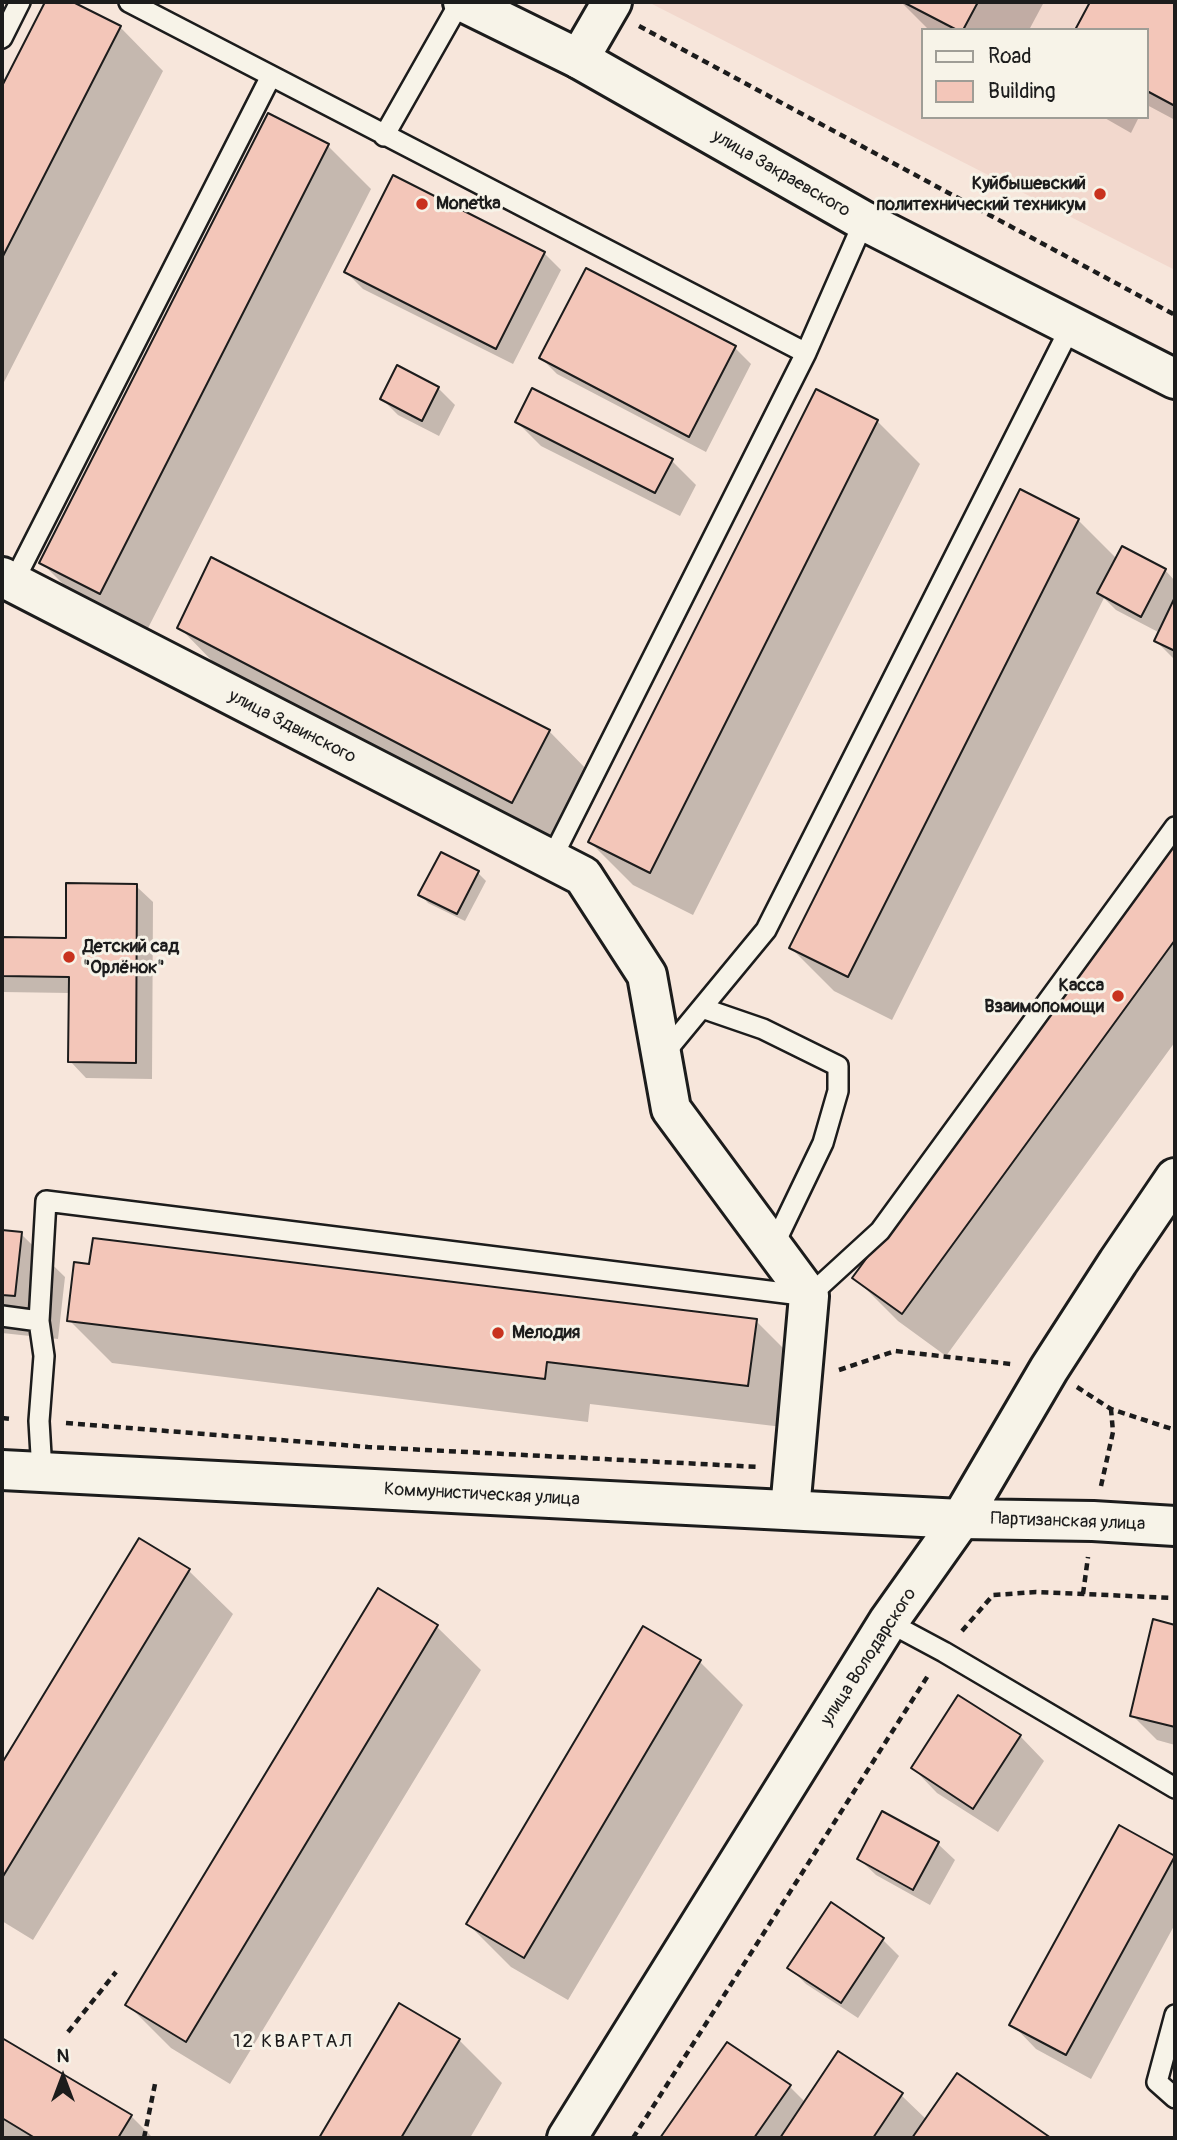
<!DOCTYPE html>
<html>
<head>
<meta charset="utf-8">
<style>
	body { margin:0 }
	#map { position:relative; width:1177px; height:2140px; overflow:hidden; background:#f7e6db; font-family:Pangolin,sans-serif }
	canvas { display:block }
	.frame { position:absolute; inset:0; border:4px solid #1c1c1c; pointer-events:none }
	.legend { position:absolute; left:921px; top:28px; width:228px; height:91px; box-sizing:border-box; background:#f7f3e8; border:2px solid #9f9d96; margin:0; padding:9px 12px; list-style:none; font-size:21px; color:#1c1c1c }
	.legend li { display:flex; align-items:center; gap:14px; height:35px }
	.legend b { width:35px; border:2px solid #9f9d96 }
	.north { position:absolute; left:28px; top:2042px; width:70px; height:70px; -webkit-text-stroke:5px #f7f3e8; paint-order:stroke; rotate:0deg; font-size:19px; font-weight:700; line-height:28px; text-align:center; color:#1c1c1c }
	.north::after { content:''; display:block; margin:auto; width:24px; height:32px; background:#1c1c1c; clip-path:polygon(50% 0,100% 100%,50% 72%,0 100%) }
</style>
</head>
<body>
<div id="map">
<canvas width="1177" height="2140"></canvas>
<div class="frame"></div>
<ul class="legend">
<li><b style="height:9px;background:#f7f3e8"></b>Road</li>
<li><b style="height:19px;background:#f3c6b9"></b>Building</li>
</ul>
<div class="north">N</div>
</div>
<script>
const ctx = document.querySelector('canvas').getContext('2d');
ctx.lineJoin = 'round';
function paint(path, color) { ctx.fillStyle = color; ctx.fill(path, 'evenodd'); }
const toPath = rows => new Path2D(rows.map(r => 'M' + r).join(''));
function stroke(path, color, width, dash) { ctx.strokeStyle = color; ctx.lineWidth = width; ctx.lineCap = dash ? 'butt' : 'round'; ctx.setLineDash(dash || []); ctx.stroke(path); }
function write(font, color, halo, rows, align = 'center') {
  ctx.font = font + ' Pangolin,sans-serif'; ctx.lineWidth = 6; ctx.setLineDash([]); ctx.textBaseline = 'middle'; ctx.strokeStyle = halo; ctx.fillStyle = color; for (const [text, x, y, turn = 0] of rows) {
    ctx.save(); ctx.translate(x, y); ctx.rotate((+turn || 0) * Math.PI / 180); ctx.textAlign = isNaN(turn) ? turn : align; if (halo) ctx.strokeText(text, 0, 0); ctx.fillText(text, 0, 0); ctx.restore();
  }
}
paint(toPath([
	[653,2,1175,2,1175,270,652,4],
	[923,30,1147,30,1147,117,923,117]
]), '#f2d8cd');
paint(toPath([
	[47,2,70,2,120,27,163,71,2,386,2,89],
	[901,2,1044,2,1029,30,929,30],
	[1092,2,1175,2,1175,120,1147,105,1147,30,1077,30],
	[1103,117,1139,117,1131,133],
	[328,146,371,189,144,636,85,606,41,562],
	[544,253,561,270,513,364,363,289,346,272],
	[735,348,751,364,706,452,557,374,541,358],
	[438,388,455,405,439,436,398,415,382,399],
	[877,421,920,464,693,915,633,885,590,842],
	[517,422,672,461,696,485,680,516,541,446],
	[1021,492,1078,520,1117,559,1165,570,1175,581,1175,660,1156,641,1160,633,1116,610,1104,598,892,1020,834,991,791,948],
	[179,627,549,731,592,775,556,845,222,671],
	[1175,839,1175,1042,946,1356,898,1321,855,1278],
	[441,854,478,873,486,881,465,921,428,903,421,895],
	[136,886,153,902,152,1079,86,1078,70,1061,70,993,2,992,2,939,68,939],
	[2,1232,21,1234,65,1277,58,1339,2,1333],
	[69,1320,756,1321,799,1364,791,1428,590,1404,588,1422,112,1363],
	[140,1541,189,1571,233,1614,33,1940,2,1921,2,1766],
	[378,1591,437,1627,481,1670,230,2084,171,2048,127,2004],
	[1155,1622,1175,1627,1175,1745,1157,1740,1132,1715],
	[700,1662,743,1705,568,2000,511,1967,468,1924],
	[1020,1736,1044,1761,998,1832,937,1793,913,1768],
	[938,1844,955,1860,930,1905,876,1875,859,1859],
	[1174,1857,1175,1924,1091,2079,1036,2049,1012,2024],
	[831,1905,883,1940,899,1956,858,2018,806,1984,789,1967],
	[399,2005,459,2040,502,2083,470,2138,321,2138],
	[2,2040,131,2116,153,2138,8,2138,2,2135],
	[728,2044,790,2087,806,2103,901,2095,927,2120,958,2076,1048,2138,662,2138]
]), '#0003');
const building = toPath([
	[45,2,73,2,121,26,2,258,2,86,45,2],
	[903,2,978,2,963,30,957,30,903,2],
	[1090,2,1175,2,1175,106,1147,91,1147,30,1075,30,1090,2],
	[268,113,329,144,100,594,39,563,268,113],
	[393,175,545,252,496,349,344,272,393,175],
	[586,268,736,346,689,437,539,358,586,268],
	[397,365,439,387,422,421,380,399,397,365],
	[532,388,673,459,655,493,515,422,532,388],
	[816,389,878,420,650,873,588,842,816,389],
	[1020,489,1079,519,848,977,789,948,1020,489],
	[1122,546,1166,569,1141,617,1097,593,1122,546],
	[211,557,550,730,512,803,177,628,211,557],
	[1175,597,1175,651,1154,641,1175,597],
	[1175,836,1175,940,902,1314,852,1278,1175,836],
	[441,852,479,871,457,914,418,895,441,852],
	[66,883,137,884,136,1063,68,1062,69,977,2,976,2,937,66,938,66,883],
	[2,1230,22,1232,15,1296,2,1295,2,1230],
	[93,1238,757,1319,748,1386,547,1362,545,1379,67,1321,74,1262,89,1264,93,1238],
	[139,1538,190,1569,2,1878,2,1763,139,1538],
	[378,1588,438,1625,186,2042,125,2005,378,1588],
	[1153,1619,1175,1625,1175,1727,1130,1716,1153,1619],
	[643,1626,701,1660,524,1958,466,1924,643,1626],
	[958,1695,1021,1735,973,1809,911,1768,958,1695],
	[882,1811,939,1842,913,1890,857,1859,882,1811],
	[1119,1825,1175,1856,1066,2055,1009,2025,1119,1825],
	[831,1902,884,1938,841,2003,787,1968,831,1902],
	[399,2003,460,2039,401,2138,319,2138,399,2003],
	[2,2038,132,2115,118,2138,35,2138,2,2118,2,2038],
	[727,2042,791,2085,754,2138,660,2138,727,2042],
	[838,2051,903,2093,873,2138,780,2138,838,2051],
	[957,2073,1051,2138,912,2138,957,2073]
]);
paint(building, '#f3c6b9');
stroke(building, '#1c1c1c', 2);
const service = toPath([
	[129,2,806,353,864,221],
	[2,38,20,2],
	[384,136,460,2],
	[13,583,271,76],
	[551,860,806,353],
	[702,1008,763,1029,838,1066,838,1091,823,1143,773,1247],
	[662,1056,766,930,1071,326],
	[2,1316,39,1321],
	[42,1472,39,1421,44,1356,39,1321,46,1201,809,1296,880,1231,1175,827],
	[888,1622,944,1652,1175,1788],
	[1175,2015,1157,2082,1175,2098]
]);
const minor = toPath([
	[579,59,612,2],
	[2,577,583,876,647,975,671,1109,809,1296,790,1510]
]);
const tertiary = toPath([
	[463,2,579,59,864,221,1175,379],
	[567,2138,888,1622,961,1519]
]);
const secondary = toPath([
	[2,1470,961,1519,1093,1521,1175,1526],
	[961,1519,1049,1369,1118,1262,1175,1178]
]);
stroke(service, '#1c1c1c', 24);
stroke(minor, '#1c1c1c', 44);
stroke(tertiary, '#1c1c1c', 44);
stroke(secondary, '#1c1c1c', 44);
stroke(toPath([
	[639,26,1175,315],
	[839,1370,895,1351,1011,1364],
	[1077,1387,1111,1409,1175,1430],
	[2,1418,12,1419],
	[66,1423,368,1447,760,1467],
	[1101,1486,1113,1432,1111,1409],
	[1083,1594,1088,1557],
	[962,1631,993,1595,1036,1592,1175,1598],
	[68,2032,116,1972],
	[144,2138,155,2084],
	[633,2138,929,1674]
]), '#1c1c1c', 4.5, [7, 5]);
stroke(service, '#f7f3e8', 19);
stroke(minor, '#f7f3e8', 38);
stroke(tertiary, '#f7f3e8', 38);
stroke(secondary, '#f7f3e8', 38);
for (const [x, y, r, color] of [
	[1100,194,7,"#c8321e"],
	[422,204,7,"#c8321e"],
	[69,957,7,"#c8321e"],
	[1118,996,7,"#c8321e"],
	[498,1333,7,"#c8321e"]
]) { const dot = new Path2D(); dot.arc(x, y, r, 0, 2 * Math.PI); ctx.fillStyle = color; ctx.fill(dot); stroke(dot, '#f7f3e8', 2.5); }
write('18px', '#1c1c1c', '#f7f3e8', [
	["улица Закраевского",781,174,30],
	["улица Здвинского",292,727,27],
	["Коммунистическая улица",482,1495,3],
	["Партизанская улица",1068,1522,2],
	["улица Володарского",869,1657,-57]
]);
write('bold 18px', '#1c1c1c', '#f7f3e8', [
	["Куйбышевский",1086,184,"right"],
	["политехнический техникум",1086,205,"right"],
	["Monetka",436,204],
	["Детский сад",83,947],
	["\"Орлёнок\"",83,968],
	["Касса",1104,986,"right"],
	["Взаимопомощи",1104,1007,"right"],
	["Мелодия",512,1333]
], 'left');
ctx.letterSpacing = '2px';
write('19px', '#1c1c1c', '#f7f3e8', [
	["12 КВАРТАЛ",293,2042]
]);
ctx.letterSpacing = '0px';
</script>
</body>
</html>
